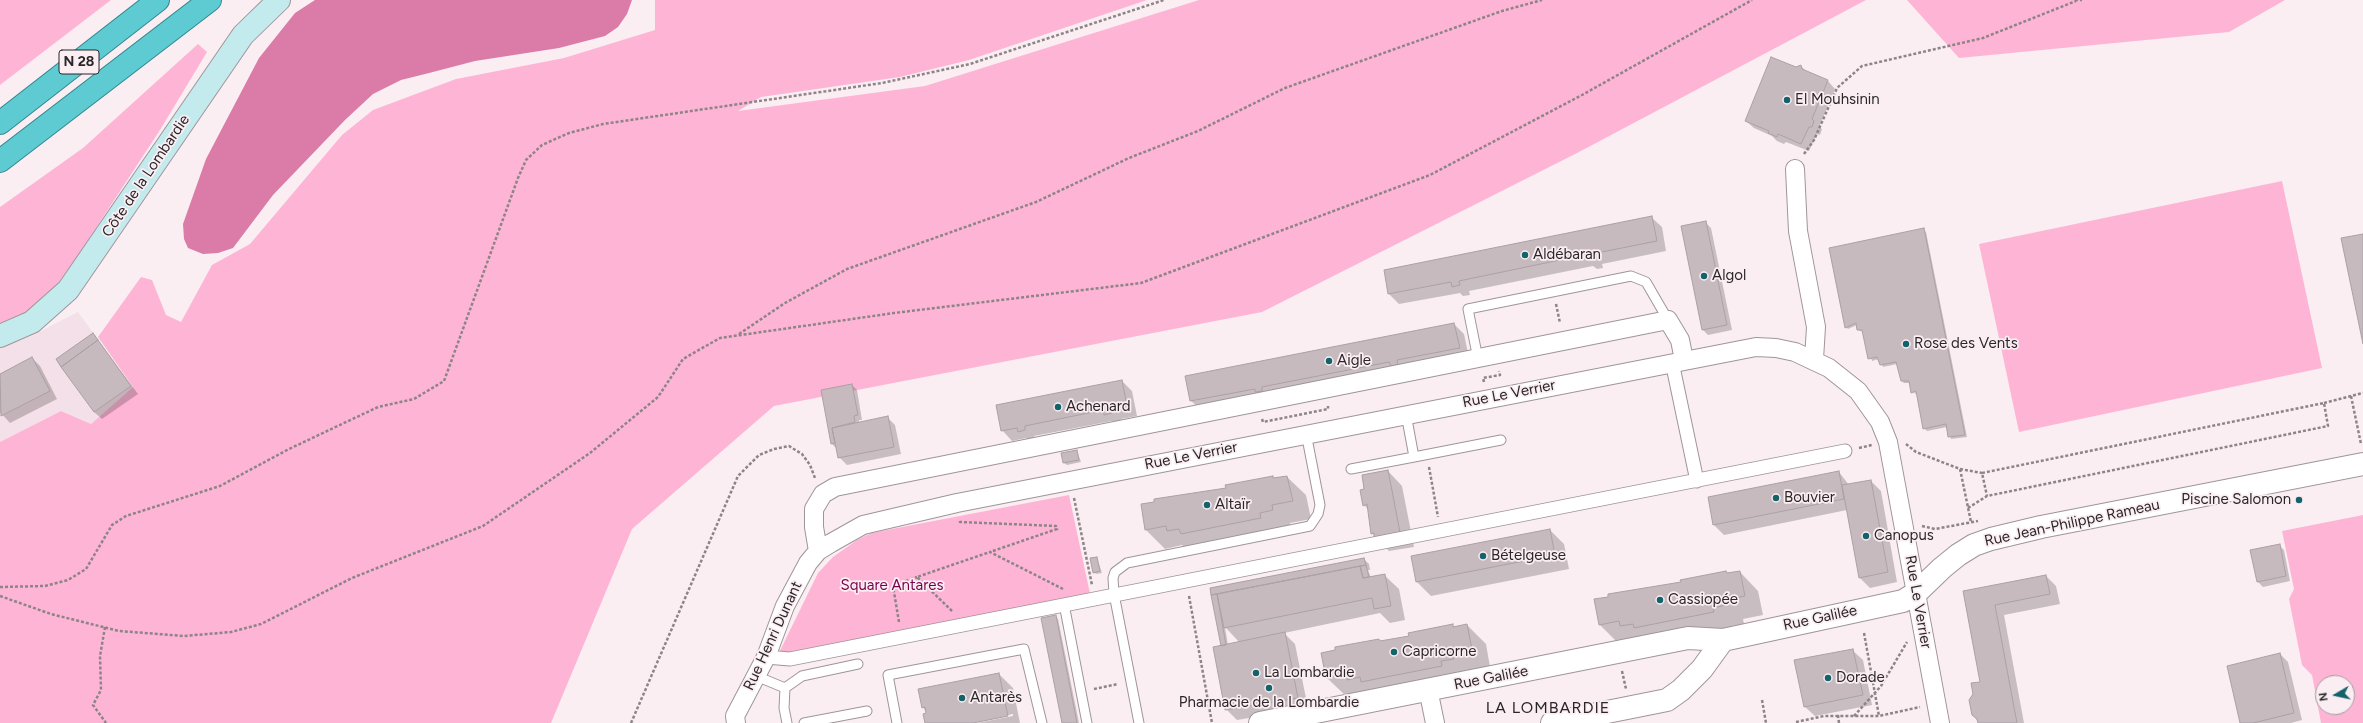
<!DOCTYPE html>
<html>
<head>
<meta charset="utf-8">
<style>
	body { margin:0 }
	#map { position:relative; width:2363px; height:723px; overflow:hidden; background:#faeef3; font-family:Figtree,sans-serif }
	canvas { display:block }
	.north { position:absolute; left:2315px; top:675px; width:40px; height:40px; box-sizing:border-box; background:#faeef3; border:1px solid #a79ea2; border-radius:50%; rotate:261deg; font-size:11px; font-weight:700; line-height:16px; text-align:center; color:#2b2729 }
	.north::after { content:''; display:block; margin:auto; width:14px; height:18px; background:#136369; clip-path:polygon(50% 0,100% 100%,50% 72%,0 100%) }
</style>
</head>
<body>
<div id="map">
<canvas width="2363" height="723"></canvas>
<div class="north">N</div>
</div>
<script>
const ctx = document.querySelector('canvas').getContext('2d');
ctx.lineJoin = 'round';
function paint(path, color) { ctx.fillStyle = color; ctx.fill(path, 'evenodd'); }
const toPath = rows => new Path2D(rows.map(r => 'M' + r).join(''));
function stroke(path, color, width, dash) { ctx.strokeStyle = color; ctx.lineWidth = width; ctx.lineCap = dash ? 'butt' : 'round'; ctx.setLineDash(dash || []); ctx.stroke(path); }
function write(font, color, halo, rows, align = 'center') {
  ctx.font = font + ' Figtree,sans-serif'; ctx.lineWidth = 3.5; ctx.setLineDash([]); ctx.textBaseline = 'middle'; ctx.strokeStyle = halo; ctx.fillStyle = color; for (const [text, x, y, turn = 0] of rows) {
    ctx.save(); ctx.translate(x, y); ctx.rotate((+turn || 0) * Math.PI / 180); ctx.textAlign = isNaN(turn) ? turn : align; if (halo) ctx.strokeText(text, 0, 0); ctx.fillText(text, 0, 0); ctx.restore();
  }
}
paint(toPath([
	[78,312,133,387,91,424,61,411,0,442,0,348,31,336]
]), '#f4e0e8');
paint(toPath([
	[0,0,111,0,0,85],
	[655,0,1147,0,969,60,900,77,761,97,738,111,925,86,1199,0,1866,0,1579,152,1262,312,774,406,632,529,551,723,0,723,0,442,61,411,91,424,133,387,98,337,141,277,152,280,166,315,181,322,212,265,250,244,342,135,373,110,456,79,564,58,655,30],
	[1907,0,2285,0,2229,32,1959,58],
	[198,44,207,52,160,130,79,254,42,306,0,329,0,207,83,148],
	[2282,181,2322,368,2019,432,1979,244],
	[1069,495,1092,603,782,666,775,661,818,573,833,557,857,540,871,533],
	[2363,515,2363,723,2321,723,2312,675,2302,665,2289,599,2294,589,2282,531],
	[2323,683,2347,683,2347,707,2323,707]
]), '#feb5d5');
paint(toPath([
	[315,0,632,0,627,14,618,27,605,36,559,48,475,61,429,73,401,80,373,94,345,120,273,195,233,248,218,253,203,254,188,248,184,239,183,224,206,159,259,58,295,13]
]), '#da7ba8');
paint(toPath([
	[1801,66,1807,72,1828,81,1835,89,1819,127,1822,129,1820,135,1817,134,1809,151,1786,142,1784,144,1777,141,1772,136,1754,128,1746,121,1796,68],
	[1651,217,1662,227,1666,251,1602,264,1603,268,1597,269,1593,266,1469,291,1470,295,1463,296,1460,293,1399,304,1389,294,1385,270],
	[1706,223,1711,228,1732,330,1708,335,1703,330],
	[1923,230,1926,232,1967,437,1951,439,1947,427,1927,431,1924,428,1917,394,1913,393,1921,390,1920,389,1912,393,1910,383,1904,383,1902,381,1897,364,1883,367,1879,359,1872,361,1863,332,1858,330,1857,325,1848,329,1846,327],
	[1454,324,1464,334,1469,358,1201,410,1190,400],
	[93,334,138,394,102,419,94,412],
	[32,358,40,366,57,399,10,423,0,412,0,375],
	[1122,381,1132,391,1137,416,1121,419,1121,423,1116,424,1112,421,1034,436,1035,440,1029,442,1026,438,1012,441,1002,430],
	[852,385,857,390,862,420,859,420,859,423,887,417,895,425,901,454,847,465,839,457,837,449,832,444,822,391],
	[1077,451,1081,462,1067,465,1064,463],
	[1388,471,1402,486,1414,547,1389,551,1372,533,1369,510,1364,505,1366,490],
	[1839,472,1849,485,1871,481,1881,491,1897,582,1870,588,1860,578,1847,510,1724,535,1714,525],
	[1272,477,1275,479,1287,477,1306,495,1311,519,1290,523,1291,529,1187,550,1182,545,1165,549,1146,530,1142,505,1227,488],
	[1550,530,1564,544,1569,569,1431,596,1417,582],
	[2279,545,2284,550,2290,581,2263,587,2258,582,2251,551],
	[1097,558,1102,573,1096,574,1094,572],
	[1364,559,1369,564,1370,570,1368,570,1371,578,1384,575,1399,589,1405,620,1390,623,1380,613,1284,633,1295,644,1308,708,1237,720,1226,709,1222,647,1212,594],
	[1225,627,1240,643,1228,645],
	[1740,572,1758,591,1763,615,1743,619,1744,624,1732,626,1732,631,1618,643,1600,625],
	[2046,576,2056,586,2060,604,2004,615,2024,723,1979,723,1973,715,1981,682,1964,591],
	[1055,616,1058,619,1079,723,1063,723],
	[1452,625,1455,627,1467,625,1486,644,1490,667,1346,696,1327,678,1322,654,1379,640,1381,642,1410,637],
	[1852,650,1863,660,1872,705,1815,716,1804,706],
	[2280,654,2288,662,2302,720,2291,723,2241,723],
	[999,674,1013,688,1020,723,977,723,1013,716,1013,714,967,723,926,723,927,714,923,707]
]), '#0003');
const building = toPath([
	[1771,57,1796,67,1801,65,1802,69,1828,80,1812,119,1814,121,1812,127,1809,127,1801,144,1778,134,1777,137,1768,133,1769,131,1745,121,1771,57],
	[1652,216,1657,241,1592,254,1593,258,1586,259,1584,255,1459,281,1460,285,1452,287,1451,282,1388,294,1384,270,1652,216],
	[1706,221,1727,325,1702,330,1681,226,1706,221],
	[1924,228,1965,435,1948,437,1946,424,1923,429,1916,391,1911,393,1909,381,1901,381,1896,362,1880,365,1877,357,1868,359,1862,330,1857,330,1856,323,1845,328,1829,248,1924,228],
	[2363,234,2363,344,2341,238,2363,234],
	[1454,323,1460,348,1397,360,1398,365,1391,366,1389,362,1262,387,1262,391,1255,392,1255,389,1190,401,1185,376,1454,323],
	[93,333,98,340,61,367,56,359,93,333],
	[98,340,131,386,94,412,61,367,98,340],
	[32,357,50,391,1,416,0,374,32,357],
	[1122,380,1127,406,1111,409,1112,413,1104,415,1103,410,1025,426,1025,430,1018,432,1017,428,1001,431,996,405,1122,380],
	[852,384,858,415,854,416,855,422,832,428,835,443,831,444,821,390,852,384],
	[888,416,894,447,838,458,832,428,888,416],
	[1077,450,1079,460,1063,463,1061,453,1077,450],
	[1388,470,1400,532,1374,537,1374,533,1371,534,1367,504,1363,506,1360,490,1364,489,1362,475,1388,470],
	[1839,471,1844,499,1713,525,1708,497,1839,471],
	[1273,476,1273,478,1287,476,1293,501,1272,505,1273,510,1260,513,1261,518,1181,534,1179,529,1167,531,1166,526,1145,530,1141,504,1154,502,1154,499,1226,488,1225,485,1273,476],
	[1871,480,1888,572,1859,578,1842,485,1871,480],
	[1550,529,1555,555,1416,582,1411,556,1550,529],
	[2280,544,2286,576,2257,582,2250,550,2280,544],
	[1097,557,1100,571,1093,573,1090,558,1097,557],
	[1364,558,1366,565,1211,595,1210,588,1364,558],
	[1366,565,1369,577,1363,578,1360,566,1366,565],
	[1360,566,1363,578,1385,574,1391,606,1374,609,1372,598,1224,628,1217,594,1360,566],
	[1726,571,1727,573,1740,571,1745,596,1725,600,1726,605,1713,608,1714,612,1634,628,1633,624,1620,626,1619,621,1599,625,1594,599,1608,597,1608,594,1681,582,1680,580,1726,571],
	[2046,575,2050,594,1995,605,2017,723,1978,723,1977,719,1972,715,1969,700,1973,694,1971,683,1980,682,1963,591,2046,575],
	[1217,594,1226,645,1221,646,1211,595,1217,594],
	[1056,615,1077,723,1062,723,1041,618,1056,615],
	[1453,624,1453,627,1467,624,1472,649,1452,654,1454,659,1441,661,1442,666,1361,682,1360,677,1347,680,1346,674,1326,678,1321,653,1335,650,1335,647,1379,639,1380,641,1409,636,1408,633,1453,624],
	[1285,632,1298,698,1225,710,1213,647,1285,632],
	[1853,649,1863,695,1804,707,1794,660,1853,649],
	[2280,653,2294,713,2253,723,2240,723,2227,666,2280,653],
	[999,673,1008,716,973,723,925,723,923,714,926,713,925,707,922,708,918,689,999,673]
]);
paint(building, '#c6babf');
stroke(building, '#aba0a5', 1);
const service = toPath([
	[1478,359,1468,309,1631,276,1646,282,1668,320],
	[1406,414,1414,457,1501,440],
	[1351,469,1414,457],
	[1064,604,1087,723],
	[756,676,785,688,784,708,787,723],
	[785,688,802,676,858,664],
	[804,723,867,711],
	[897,723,888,675,1024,649,1042,723],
	[1139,723,1114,594,1113,578,1115,572,1127,563,1310,526,1318,514,1320,505,1306,433]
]);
const pedestrian = toPath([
	[1672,362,1697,481],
	[766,657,790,659,1845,451]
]);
const minor = toPath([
	[1795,169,1798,231,1816,327,1814,359],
	[818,551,814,527,814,509,823,494,835,487,1668,320,1680,340,1684,360],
	[1428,689,1435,723],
	[736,723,735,716,766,657,785,606,808,563,818,551,831,543,863,525,957,503,1756,347,1776,348,1795,352,1829,368,1858,391,1880,422,1888,442,1940,723]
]);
const tertiary = toPath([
	[1260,723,1688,638,1723,640,1903,601,1916,593,1942,568,1958,555,1974,545,1991,539,2041,527,2363,464],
	[1552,723,1667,700,1681,690,1702,669,1723,640]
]);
const secondary = toPath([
	[0,336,32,322,68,290,243,35,279,0]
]);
const trunk = toPath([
	[0,123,158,0],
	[0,161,210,0]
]);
stroke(service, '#9f9599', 11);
stroke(pedestrian, '#9f9599', 15);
stroke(minor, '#9f9599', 20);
stroke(tertiary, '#9f9599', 24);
stroke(secondary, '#9f9599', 24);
stroke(trunk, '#32888f', 24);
stroke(toPath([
	[2075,0,2082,0],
	[1804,154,1814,140,1837,88,1862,66,1983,38,2076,1],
	[1556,304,1560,323],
	[739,334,785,303,847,269,1036,202,1129,158,1198,131,1285,88,1502,11,1542,0],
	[1484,382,1483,378,1500,375,1499,371],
	[2351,396,2361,444],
	[2324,403,2363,393],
	[1262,419,1263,422,1328,409,1328,406],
	[1906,444,1916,452,1960,469,1971,522],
	[1859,448,1872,445],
	[1429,467,1438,517],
	[1960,469,1982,473],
	[1074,498,1092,585],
	[1968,508,1987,496,2328,426,2324,403,1982,473,1987,496],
	[960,521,960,522,1056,526,1057,529,990,552,1063,589],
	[1922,526,1935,529,1978,521],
	[0,587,45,586,68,580,86,569,112,525,126,516,220,486,289,449,378,407,414,399,444,381,518,178,526,160,542,145,569,133,603,124,882,83,970,64,1164,0],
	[0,596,51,614,119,631,184,636,231,632,261,624,352,578,483,526,590,453,658,397,683,359,720,338,894,313,1141,283,1430,175,1582,95,1752,0],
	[1189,596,1212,723],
	[952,611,917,577,990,552],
	[899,622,893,586,917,577],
	[105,627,100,656,101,690,93,705,106,723],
	[1864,633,1879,716],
	[1622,671,1626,689],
	[1094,689,1118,684],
	[1762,700,1766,723],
	[1838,715,1839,723],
	[1854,716,1881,686,1907,642],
	[1796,722,1824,716,1879,716,1920,707],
	[631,723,738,476,759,455,774,449,789,446,802,454,810,465,815,478]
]), '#8c8487', 2.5, [3, 2]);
stroke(service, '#fff', 9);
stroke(pedestrian, '#fff', 13);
stroke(minor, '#fff', 18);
stroke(tertiary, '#fff', 22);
stroke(secondary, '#c3ebee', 22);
stroke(trunk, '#5ecad2', 22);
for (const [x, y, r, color] of [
	[1787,100,4,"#136369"],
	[1525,255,4,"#136369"],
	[1704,276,4,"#136369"],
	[1906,344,4,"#136369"],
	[1329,361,4,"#136369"],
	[1058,407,4,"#136369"],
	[1776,498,4,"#136369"],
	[2299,500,4,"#136369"],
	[1207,505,4,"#136369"],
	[1866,536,4,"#136369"],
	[1483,556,4,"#136369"],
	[1660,600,4,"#136369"],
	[1394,652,4,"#136369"],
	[1256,673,4,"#136369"],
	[1828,678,4,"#136369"],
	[1269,688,4,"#136369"],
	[962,698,4,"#136369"]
]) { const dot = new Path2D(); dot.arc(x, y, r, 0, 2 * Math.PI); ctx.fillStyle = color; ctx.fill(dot); stroke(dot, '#faeef3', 1.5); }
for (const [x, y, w] of [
	[79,62,40]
]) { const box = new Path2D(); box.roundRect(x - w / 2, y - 12, w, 24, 3); ctx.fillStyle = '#faeef3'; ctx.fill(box); stroke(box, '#2b2729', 1); }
write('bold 14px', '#2b2729', null, [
	["N 28",79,62]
]);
write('15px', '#2b2729', '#faeef3', [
	["El Mouhsinin",1795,100],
	["Aldébaran",1533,255],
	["Algol",1712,276],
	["Rose des Vents",1914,344],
	["Aigle",1337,361],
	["Achenard",1066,407],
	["Bouvier",1784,498],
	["Piscine Salomon",2291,500,"right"],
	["Altaïr",1215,505],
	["Canopus",1874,536],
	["Bételgeuse",1491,556],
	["Cassiopée",1668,600],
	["Capricorne",1402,652],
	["La Lombardie",1264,673],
	["Dorade",1836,678],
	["Antarès",970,698],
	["Pharmacie de la Lombardie",1269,703,"center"]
], 'left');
write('15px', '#2b2729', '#faeef3', [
	["Côte de la Lombardie",146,176,-56],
	["Rue Le Verrier",1509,394,-11],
	["Rue Le Verrier",1191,456,-11],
	["Rue Jean-Philippe Rameau",2072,523,-12],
	["Rue Le Verrier",1918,602,80],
	["Rue Galilée",1820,618,-12],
	["Rue Henri Dunant",773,636,-65],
	["Rue Galilée",1491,678,-11]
]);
write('15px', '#79004b', '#faeef3', [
	["Square Antares",892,586]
]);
ctx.letterSpacing = '1px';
write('16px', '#2b2729', '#faeef3', [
	["LA LOMBARDIE",1548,708]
]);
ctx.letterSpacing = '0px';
</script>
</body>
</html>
